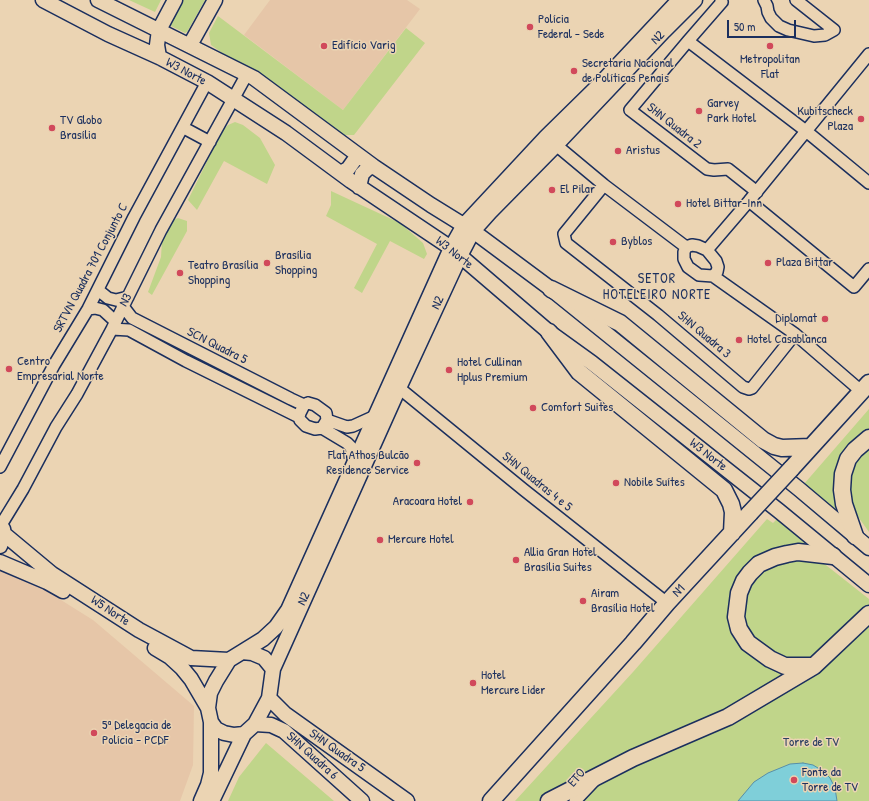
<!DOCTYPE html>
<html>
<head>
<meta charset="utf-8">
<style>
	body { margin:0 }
	#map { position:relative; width:869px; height:801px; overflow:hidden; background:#ebd4b3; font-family:"Patrick Hand",sans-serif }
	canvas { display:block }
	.scale { position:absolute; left:727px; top:20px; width:69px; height:18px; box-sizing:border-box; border:2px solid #1b2f5e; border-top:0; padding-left:5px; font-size:12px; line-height:14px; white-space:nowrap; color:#1b2f5e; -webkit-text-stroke:3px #ebd4b3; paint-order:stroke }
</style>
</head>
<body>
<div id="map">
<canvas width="869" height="801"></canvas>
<div class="scale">50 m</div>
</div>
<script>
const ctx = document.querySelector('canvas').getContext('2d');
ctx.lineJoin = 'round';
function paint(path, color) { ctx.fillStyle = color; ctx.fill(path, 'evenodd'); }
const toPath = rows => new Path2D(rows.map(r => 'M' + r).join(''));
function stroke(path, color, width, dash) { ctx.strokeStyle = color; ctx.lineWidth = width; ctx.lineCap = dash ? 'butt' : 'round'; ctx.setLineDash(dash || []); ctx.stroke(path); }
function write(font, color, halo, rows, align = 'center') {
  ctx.font = font + ' "Patrick Hand",sans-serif'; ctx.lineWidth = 3; ctx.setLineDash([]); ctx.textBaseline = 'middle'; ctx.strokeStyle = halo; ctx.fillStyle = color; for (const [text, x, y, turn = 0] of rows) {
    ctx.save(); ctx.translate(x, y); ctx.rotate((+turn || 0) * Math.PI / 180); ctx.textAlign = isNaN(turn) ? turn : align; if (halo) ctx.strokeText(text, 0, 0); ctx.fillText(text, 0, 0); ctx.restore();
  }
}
paint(toPath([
	[270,0,407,0,420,9,343,110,244,35],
	[0,571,45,590,93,620,194,706,193,765,180,801,0,801]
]), '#e6c6a8');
paint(toPath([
	[129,0,161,0,155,12],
	[181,0,205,0,187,32,185,33,169,25],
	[218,16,343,110,406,28,425,43,354,135,337,135,211,45,209,33],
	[235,122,243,125,260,138,275,165,267,184,224,161,197,210,188,200,222,131,228,125],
	[331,191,400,223,423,243,427,254,424,259,390,241,362,293,354,288,377,244,326,216,331,205],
	[178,218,187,221,187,231,152,295,148,292,161,257,162,241,171,221],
	[869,409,869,433,848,449,842,516,804,484],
	[869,447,869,532,859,518,851,502,847,485,857,458],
	[767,519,773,523,777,519,809,546,803,547,869,599,869,801,515,801,633,672],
	[266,743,334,801,228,801,239,777]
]), '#c0d58a');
const water = toPath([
	[803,763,813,765,823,771,830,778,835,788,837,801,738,801,754,782,768,773,790,764,803,763]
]);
paint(water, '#7fcfd9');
stroke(water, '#578fa8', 1);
const minor = toPath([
	[721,0,722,2,688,41,630,110,707,169,714,170,728,169,757,192],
	[764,0,767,6,768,12,771,18,779,26,788,30,814,36,825,35,834,30,796,0],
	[688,41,806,131,869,183],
	[184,128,210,142],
	[550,140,604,185,686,247],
	[604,185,564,234,566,243,658,315,743,387,749,389,752,388,795,334],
	[749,201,854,287,869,269],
	[692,245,698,246,707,250,716,261,718,267,717,272,713,276,699,275,688,267,684,259,684,252,686,247,692,245],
	[707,250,749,201,869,54],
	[713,276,795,334,861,391],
	[98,290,108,298,116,300,128,297],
	[122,305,132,318,291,399,304,405],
	[88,309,95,308,103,310,115,321],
	[112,329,129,330,186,361,299,417],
	[393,383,524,490,667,603],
	[308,403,315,405,326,413,327,420,322,428,315,429,306,426,300,420,299,417,300,413,304,405,308,403],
	[327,420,347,427,353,426,375,416],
	[322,428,347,443,351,447,354,462],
	[0,467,54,365,88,309,134,217,207,82],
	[1,525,23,489,56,427,77,394,112,329,161,230,247,74],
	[575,801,594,781]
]);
const major = toPath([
	[43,0,108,34,159,57,207,82,286,133,351,181,451,248,549,332,592,363,779,511,869,585],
	[98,0,254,78,373,166,431,205,473,231,551,289,799,489,869,548],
	[190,45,215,0],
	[159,57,157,45,159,30,175,0],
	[340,173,348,169,358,155],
	[359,187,362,174,367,169,373,166],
	[0,524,3,529,4,534,0,546],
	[4,534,52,574,139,630,191,658,229,660],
	[0,562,47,582,63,591],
	[155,648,170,657,182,668,191,679,208,708],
	[242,652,263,639,276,627,288,610,451,248,464,225,546,137,600,84,679,0],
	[273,669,399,388,460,256,473,231,490,212,556,145,664,31,695,0],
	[269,698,285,714,407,801],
	[255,724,271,725,284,731,362,801],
	[201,801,208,785,211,773,211,722],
	[212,801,244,734,255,724,269,698,273,669,264,658,252,653,242,652,229,660,216,681,210,693,208,708,211,722,216,729,224,733,234,735,244,734]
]);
const highway = toPath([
	[551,289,620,323,763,440,774,446,782,448,811,447],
	[549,332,579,372,724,490,731,504,733,512,732,533],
	[791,469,869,383],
	[855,536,844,504,842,490,843,474,848,459,855,450,869,438],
	[814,666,785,666,770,659,748,643,739,629,736,617,739,593,744,581,750,573,759,564,775,557,787,554,798,552,833,556],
	[491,801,633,643,667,603,750,513],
	[549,801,633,758,728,717,814,666,869,614]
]);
stroke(minor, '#1b2f5e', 14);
stroke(major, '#1b2f5e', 17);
stroke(highway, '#1b2f5e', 19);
stroke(minor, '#ebd4b3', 11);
stroke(major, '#ebd4b3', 14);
stroke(highway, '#ebd4b3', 16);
const highwayBridge = toPath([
	[750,513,791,469]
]);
stroke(highwayBridge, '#1b2f5e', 19, []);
stroke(highwayBridge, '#ebd4b3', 16);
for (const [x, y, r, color] of [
	[530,27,4,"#d1495b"],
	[324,46,4,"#d1495b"],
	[770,46,4,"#d1495b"],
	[574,71,4,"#d1495b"],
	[699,111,4,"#d1495b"],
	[861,119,4,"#d1495b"],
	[52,128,4,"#d1495b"],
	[618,151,4,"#d1495b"],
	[552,190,4,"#d1495b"],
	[678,204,4,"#d1495b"],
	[613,242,4,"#d1495b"],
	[267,263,4,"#d1495b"],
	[768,263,4,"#d1495b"],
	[180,273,4,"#d1495b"],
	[825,319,4,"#d1495b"],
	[739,340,4,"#d1495b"],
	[9,369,4,"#d1495b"],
	[449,370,4,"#d1495b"],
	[533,408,4,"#d1495b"],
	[417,463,4,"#d1495b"],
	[616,483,4,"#d1495b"],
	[470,502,4,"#d1495b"],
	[380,540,4,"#d1495b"],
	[516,560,4,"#d1495b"],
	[583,601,4,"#d1495b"],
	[473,683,4,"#d1495b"],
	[94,733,4,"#d1495b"],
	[794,780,4,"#d1495b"]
]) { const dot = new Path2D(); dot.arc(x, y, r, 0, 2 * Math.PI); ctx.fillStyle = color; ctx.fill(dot); stroke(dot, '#ebd4b3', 1.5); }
write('13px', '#1b2f5e', '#ebd4b3', [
	["Polícia",538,20],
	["Federal - Sede",538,35],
	["Edifício Varig",332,46],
	["Metropolitan",770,60,"center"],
	["Flat",770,75,"center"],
	["Secretaria Nacional",582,64],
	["de Políticas Penais",582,79],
	["Garvey",707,104],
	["Park Hotel",707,119],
	["Kubitscheck",853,112,"right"],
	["Plaza",853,127,"right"],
	["TV Globo",60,121],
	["Brasília",60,136],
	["Aristus",626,151],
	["El Pilar",560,190],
	["Hotel Bittar-Inn",686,204],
	["Byblos",621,242],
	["Brasília",275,256],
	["Shopping",275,271],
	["Plaza Bittar",776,263],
	["Teatro Brasília",188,266],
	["Shopping",188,281],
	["Diplomat",817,319,"right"],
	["Hotel Casablanca",747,340],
	["Centro",17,362],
	["Empresarial Norte",17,377],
	["Hotel Cullinan",457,363],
	["Hplus Premium",457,378],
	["Comfort Suites",541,408],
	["Flat Athos Bulcão",409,456,"right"],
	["Residence Service",409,471,"right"],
	["Nobile Suítes",624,483],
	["Aracoara Hotel",462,502,"right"],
	["Mercure Hotel",388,540],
	["Allia Gran Hotel",524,553],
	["Brasília Suites",524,568],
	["Airam",591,594],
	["Brasília Hotel",591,609],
	["Hotel",481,676],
	["Mercure Lider",481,691],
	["5ª Delegacia de",102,726],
	["Polícia - PCDF",102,741],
	["Fonte da",802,773],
	["Torre de TV",802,788]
], 'left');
write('13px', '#1b2f5e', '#ebd4b3', [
	["N2",658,38,-46],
	["W3 Norte",186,72,28],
	["SHN Quadra 2",674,126,38],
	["W3 Norte",454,253,38],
	["SRTVN Quadra 701 Conjunto C",91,268,-62],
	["N3",126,300,-62],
	["N2",438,303,-65],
	["SHN Quadra 3",704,335,40],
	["SCN Quadra 5",217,346,27],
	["W3 Norte",708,455,38],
	["SHN Quadras 4 e 5",537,482,39],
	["N1",679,591,-47],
	["N2",304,599,-65],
	["W5 Norte",110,611,33],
	["SHN Quadra 5",337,751,35],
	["SHN Quadra 6",312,756,42],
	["ETO",577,778,-48]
]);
write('13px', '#2c4062', '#ebd4b3', [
	["Torre de TV",811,743]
]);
ctx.letterSpacing = '1px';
write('14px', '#1b2f5e', '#ebd4b3', [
	["SETOR",657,279],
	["HOTELEIRO NORTE",657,295]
]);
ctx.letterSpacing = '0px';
</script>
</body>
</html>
